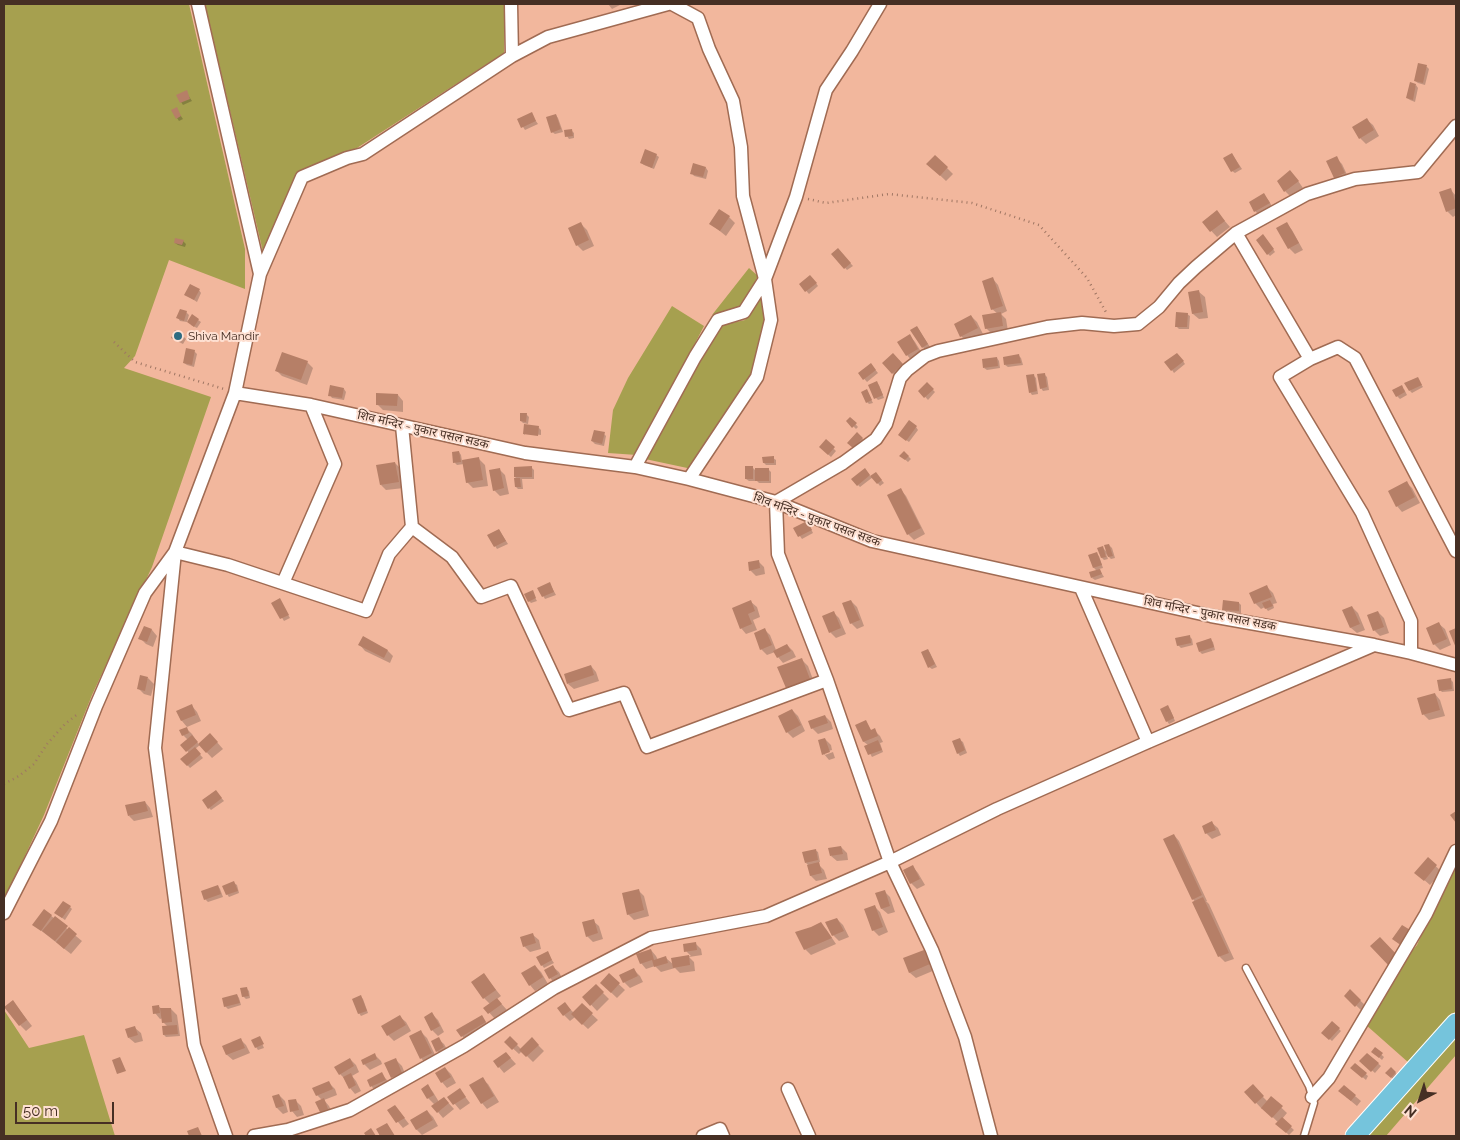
<!DOCTYPE html>
<html>
<head>
<meta charset="utf-8">
<style>
	body { margin:0 }
	#map { position:relative; width:1460px; height:1140px; overflow:hidden; background:#f2b79d; font-family:Raleway,sans-serif }
	canvas { display:block }
	.frame { position:absolute; inset:0; border:5px solid #462f24; pointer-events:none }
	.north { position:absolute; left:1395px; top:1075px; width:50px; height:50px; -webkit-text-stroke:4px #fee0d2; paint-order:stroke; rotate:220deg; font-size:14px; font-weight:700; line-height:20px; text-align:center; color:#462f24 }
	.north::after { content:''; display:block; margin:auto; width:18px; height:22px; background:#462f24; clip-path:polygon(50% 0,100% 100%,50% 72%,0 100%) }
	.scale { position:absolute; left:15px; top:1102px; width:99px; height:22px; box-sizing:border-box; border:2px solid #462f24; border-top:0; padding-left:6px; font-size:15px; line-height:18px; white-space:nowrap; color:#462f24; -webkit-text-stroke:4px #fee0d2; paint-order:stroke }
</style>
</head>
<body>
<div id="map">
<canvas width="1460" height="1140"></canvas>
<div class="frame"></div>
<div class="north">N</div>
<div class="scale">50 m</div>
</div>
<script>
const ctx = document.querySelector('canvas').getContext('2d');
ctx.lineJoin = 'round';
function paint(path, color) { ctx.fillStyle = color; ctx.fill(path, 'evenodd'); }
const toPath = rows => new Path2D(rows.map(r => 'M' + r).join(''));
function stroke(path, color, width, dash) { ctx.strokeStyle = color; ctx.lineWidth = width; ctx.lineCap = dash ? 'butt' : 'round'; ctx.setLineDash(dash || []); ctx.stroke(path); }
function write(font, color, halo, rows, align = 'center') {
  ctx.font = font + ' Raleway,"Noto Sans Devanagari",sans-serif'; ctx.lineWidth = 4; ctx.setLineDash([]); ctx.textBaseline = 'middle'; ctx.strokeStyle = halo; ctx.fillStyle = color; for (const [text, x, y, turn = 0] of rows) {
    ctx.save(); ctx.translate(x, y); ctx.rotate((+turn || 0) * Math.PI / 180); ctx.textAlign = isNaN(turn) ? turn : align; if (halo) ctx.strokeText(text, 0, 0); ctx.fillText(text, 0, 0); ctx.restore();
  }
}
paint(toPath([
	[4,4,189,4,245,249,245,289,169,260,135,356,124,368,211,397,152,567,92,695,44,815,4,901],
	[205,4,505,4,504,53,357,148,335,156,299,173,286,198,263,252],
	[749,268,758,276,742,307,712,315],
	[761,295,766,319,752,373,692,469,645,459,719,326,745,320],
	[672,306,704,326,637,455,608,453,613,410,628,378],
	[1456,860,1456,1011,1409,1063,1357,1017,1417,945],
	[4,1010,29,1048,84,1035,115,1136,4,1136],
	[1456,1034,1456,1055,1386,1136,1364,1136]
]), '#a6a04f');
paint(toPath([
	[608,4,622,4,612,9],
	[1419,65,1427,67,1429,69,1425,85,1418,83,1415,81],
	[1416,85,1418,88,1415,102,1410,100,1407,98],
	[186,92,192,101,183,105,181,102],
	[176,109,183,119,179,121,177,118],
	[531,114,538,124,525,130,518,119],
	[556,115,558,118,563,132,555,134,552,132],
	[1367,120,1373,125,1379,136,1366,144,1360,138,1354,127],
	[571,130,574,133,574,138,569,139,567,136],
	[1232,154,1242,169,1235,173,1232,171],
	[656,155,659,157,654,169,644,165,641,162],
	[935,156,953,174,946,181,928,164],
	[1336,158,1342,164,1349,179,1341,183,1335,177],
	[706,168,708,171,706,179,694,176,692,173],
	[1296,178,1303,188,1291,197,1285,191],
	[1450,189,1456,196,1456,215,1453,217,1447,211],
	[1264,195,1269,201,1274,210,1261,217,1255,211],
	[1217,212,1230,227,1217,237,1203,222],
	[729,217,735,223,726,236,711,224],
	[581,224,587,230,594,246,583,251,577,245],
	[1287,224,1292,230,1303,250,1295,254,1289,248,1278,229],
	[1266,239,1275,252,1270,256,1268,254],
	[183,241,186,244,185,247,178,245,175,243],
	[838,250,853,266,847,270,833,254],
	[813,279,818,286,809,294,801,285],
	[993,279,998,285,1007,311,1001,314,1006,319,1008,331,992,334,986,328,998,314,992,309],
	[199,290,201,293,197,302,186,295],
	[1199,292,1205,297,1208,318,1199,319,1193,314],
	[186,312,189,315,187,322,180,321,178,318],
	[1187,314,1190,316,1189,329,1179,329,1176,326],
	[971,316,977,322,983,334,967,342,961,336],
	[198,320,201,322,197,328,191,325],
	[917,327,930,347,925,350,912,330],
	[183,336,186,339,183,344,175,340],
	[910,336,915,342,923,355,912,361,907,355],
	[194,351,197,354,194,367,187,365,184,363],
	[1019,356,1021,358,1023,365,1008,367,1005,365],
	[1180,357,1185,364,1174,373,1172,370],
	[997,358,999,361,1000,368,987,370,984,368],
	[899,360,908,371,898,379,884,363],
	[307,362,313,368,307,385,282,376,276,370],
	[873,367,878,373,867,382,859,373],
	[1044,374,1047,377,1049,390,1043,391,1041,388],
	[1033,375,1036,378,1038,394,1032,395,1030,392],
	[1417,378,1423,387,1412,393,1410,391],
	[876,383,879,385,884,398,878,400,876,398],
	[927,384,935,392,928,400,920,391],
	[344,389,346,392,344,400,332,398,330,395],
	[1404,389,1407,395,1400,399,1397,396],
	[867,391,873,403,869,404,867,402],
	[398,395,403,401,403,412,383,410,377,404],
	[526,414,529,417,528,424,523,423,521,421],
	[850,418,858,427,856,429,848,421],
	[525,426,539,428,541,430,541,435,525,433,525,435,524,434],
	[916,427,918,430,909,442,902,437],
	[604,434,606,436,604,446,595,444,592,441],
	[857,434,865,441,856,450,849,443],
	[826,441,836,451,831,457,820,447],
	[459,452,461,455,462,461,479,459,485,465,488,486,473,488,467,482,464,464,457,465,455,463],
	[904,452,911,459,908,462,901,456],
	[773,458,776,460,776,465,766,465,764,463],
	[395,463,401,469,404,488,386,490,381,485],
	[531,467,534,470,534,479,522,479,523,489,518,489,516,487,515,468],
	[752,467,756,471,768,469,771,472,771,483,759,483,755,479,755,481,749,481,746,479],
	[499,469,505,475,509,494,500,496,494,490],
	[867,472,871,477,878,476,884,483,880,486,873,477,860,487,858,485],
	[1407,483,1412,488,1420,503,1402,512,1397,506],
	[901,490,906,496,925,534,914,540,908,534],
	[809,525,813,533,802,539,795,529],
	[499,530,508,544,497,549,489,536],
	[1109,545,1112,548,1115,558,1111,559,1106,554,1108,559,1104,560,1102,558,1102,547,1108,553],
	[1096,554,1099,556,1103,568,1099,569,1104,577,1095,580,1092,578,1097,571,1094,568],
	[758,561,764,567,765,574,756,576,750,570],
	[550,584,556,595,545,599,539,588],
	[1267,587,1273,593,1277,603,1273,604,1274,608,1268,611,1265,607,1261,609,1255,603],
	[532,592,537,601,531,603,529,601],
	[280,600,290,618,284,621,273,603],
	[851,601,857,607,864,626,857,629,851,623],
	[751,602,757,607,760,617,753,620,757,630,746,634,741,628],
	[1239,603,1241,605,1241,613,1226,612,1223,609],
	[1352,607,1358,613,1365,630,1357,633,1351,628,1344,611],
	[833,612,839,618,846,634,836,638,830,632],
	[1378,612,1384,618,1389,633,1380,636,1374,630],
	[1439,624,1445,629,1451,645,1440,650,1434,644],
	[145,627,152,630,157,636,153,647,146,644,140,638],
	[765,630,770,635,776,650,787,645,793,651,796,657,783,663,778,657,775,652,767,655,761,649],
	[1189,636,1192,639,1193,645,1181,648,1178,645],
	[1210,639,1213,642,1215,650,1202,654,1200,652],
	[360,645,388,651,393,656,390,663,365,651],
	[928,650,930,653,937,667,932,669,929,667],
	[802,660,808,666,815,685,792,694,787,688],
	[591,666,596,672,599,681,574,689,568,684],
	[148,678,154,684,151,696,144,694,139,689],
	[1450,679,1453,682,1454,691,1442,692,1440,690],
	[1435,694,1440,700,1445,716,1429,720,1424,715,1419,699],
	[192,706,197,712,201,721,187,727,182,721,178,711],
	[1170,709,1175,721,1169,724,1167,721],
	[792,710,798,716,805,731,793,738,787,732],
	[825,716,831,722,833,729,818,734,812,728],
	[866,722,871,731,874,730,880,736,883,742,880,743,883,752,872,757,866,746,868,745,864,742,857,725],
	[186,728,192,734,199,745,216,741,223,749,212,758,200,745,195,749,203,758,190,768,182,759,189,753,182,745,188,740,183,735],
	[825,739,831,745,832,750,825,752,825,755,833,752,835,758,829,760,824,754],
	[960,740,963,742,967,753,960,756,958,753],
	[218,794,224,801,211,810,209,808],
	[145,802,150,808,153,817,134,821,129,816],
	[1212,823,1218,828,1221,835,1212,839,1206,833],
	[1174,835,1179,841,1207,901,1206,901,1209,904,1234,959,1225,962,1220,957,1194,902,1195,902,1193,899],
	[841,847,847,853,848,860,837,861,831,856],
	[815,850,818,852,820,862,817,863,824,870,827,879,816,881,811,876,808,865,806,863],
	[1428,859,1442,872,1430,885,1422,878],
	[913,867,918,873,925,885,917,889,911,883],
	[234,883,237,885,239,893,229,897,227,894],
	[218,886,220,889,223,897,208,902,205,899],
	[638,890,644,896,649,916,634,920,628,914],
	[884,891,890,897,895,912,888,914,882,909],
	[70,907,72,909,65,920,58,915],
	[875,907,880,912,888,932,879,936,873,930],
	[44,910,82,941,71,954,34,925],
	[837,919,843,925,849,937,839,941,833,935],
	[593,921,599,926,603,939,593,942,587,936],
	[820,924,826,929,836,944,811,955,805,949],
	[533,935,539,940,541,949,530,952,524,946],
	[695,943,701,949,702,955,689,957,694,962,695,971,680,973,675,968,661,972,655,966,646,969,641,963,651,950,656,956,658,960,666,958,674,965,673,959,691,956,686,951],
	[924,951,929,957,935,970,916,978,910,973,904,959],
	[547,953,554,963,544,968,537,958],
	[535,966,541,972,548,984,535,991,530,985],
	[553,967,559,972,563,980,556,984,550,978],
	[634,970,640,976,643,982,630,988,624,982],
	[484,975,501,996,497,999,507,1010,495,1019,485,1008,490,1004,484,998,473,982],
	[609,975,625,990,617,998,601,983],
	[596,986,609,999,597,1011,584,997],
	[246,988,249,991,250,998,246,999,243,996],
	[1350,991,1366,1006,1362,1011,1346,996],
	[237,995,239,998,241,1005,228,1009,225,1006],
	[361,997,363,999,368,1013,361,1016,359,1013],
	[565,1004,574,1013,582,1005,598,1020,588,1029,575,1017,570,1021,564,1015],
	[158,1006,162,1009,171,1009,177,1015,180,1036,166,1037,164,1035,168,1027,163,1022,163,1018,160,1019,155,1013],
	[18,1008,32,1026,26,1031,20,1025],
	[432,1014,438,1020,444,1032,438,1036,432,1030],
	[400,1017,406,1022,411,1031,394,1041,388,1035],
	[481,1017,491,1028,467,1042,458,1031],
	[1332,1022,1341,1031,1332,1041,1323,1033],
	[135,1028,141,1033,143,1041,135,1043,129,1038],
	[421,1032,427,1038,437,1059,426,1064,421,1058],
	[510,1038,521,1049,532,1039,544,1051,533,1062,522,1051,519,1054,506,1042],
	[260,1039,264,1048,258,1050,256,1047],
	[438,1039,444,1044,449,1053,443,1057,437,1051],
	[241,1040,246,1045,250,1053,233,1060,227,1055,224,1046],
	[1375,1049,1384,1057,1382,1060,1373,1052],
	[506,1053,516,1064,504,1073,499,1067],
	[1367,1054,1381,1066,1375,1073,1361,1061],
	[375,1055,381,1061,382,1064,370,1070,364,1064],
	[350,1059,356,1065,359,1072,352,1076,356,1081,361,1091,355,1094,350,1088,346,1080,340,1074],
	[396,1060,402,1066,407,1079,397,1083,392,1077],
	[1355,1065,1368,1076,1366,1080,1352,1068],
	[445,1068,451,1074,456,1083,447,1088,442,1082],
	[1391,1069,1398,1075,1394,1080,1387,1073],
	[381,1074,387,1080,390,1086,377,1092,372,1087,369,1080],
	[482,1079,488,1084,499,1102,487,1109,482,1103],
	[329,1083,335,1089,337,1095,324,1100,329,1106,333,1115,326,1117,321,1112,322,1100,317,1095],
	[428,1086,433,1092,439,1102,444,1098,454,1109,443,1118,438,1112,435,1105,428,1098],
	[1252,1086,1268,1102,1271,1098,1287,1113,1282,1119,1294,1130,1289,1135,1277,1124,1279,1123,1263,1108,1262,1109,1246,1092],
	[460,1090,470,1103,460,1110,449,1097],
	[279,1095,285,1101,288,1112,283,1114,277,1108,273,1097],
	[1355,1096,1361,1101,1357,1106,1346,1097],
	[295,1100,301,1106,304,1115,297,1117,292,1111],
	[395,1106,409,1124,403,1128,389,1111],
	[427,1111,433,1117,438,1126,422,1135,416,1129]
]), '#0003');
paint(toPath([
	[1418,63,1427,65,1423,83,1414,81],
	[1410,82,1416,84,1413,100,1406,98],
	[187,90,190,99,180,103,176,95],
	[177,107,181,116,176,119,171,110],
	[532,112,536,121,521,128,517,119],
	[556,114,561,129,551,133,546,117],
	[1367,118,1374,130,1359,139,1352,127],
	[572,129,573,136,565,137,564,130],
	[645,149,657,154,652,168,640,163],
	[1232,153,1240,167,1231,172,1223,158],
	[935,155,948,167,940,176,926,164],
	[1337,156,1345,173,1334,178,1326,161],
	[693,163,706,167,703,177,690,174],
	[1290,170,1299,181,1284,192,1277,181],
	[1451,188,1456,204,1456,208,1446,212,1439,192],
	[1264,193,1270,203,1254,212,1249,202],
	[719,209,730,216,720,231,709,224],
	[1217,210,1225,221,1210,232,1202,222],
	[581,222,589,240,576,246,568,228],
	[1287,222,1299,243,1288,249,1276,228],
	[1263,234,1274,249,1267,255,1256,240],
	[175,238,184,240,182,245,174,243],
	[838,248,851,263,844,269,831,254],
	[810,275,817,283,805,292,799,284],
	[993,277,1003,306,991,310,982,281],
	[190,284,200,289,194,300,184,295],
	[1199,290,1203,312,1192,314,1188,292],
	[180,309,187,311,184,321,176,318],
	[1001,312,1003,326,985,329,982,315],
	[1176,312,1188,313,1187,327,1175,327],
	[192,314,199,319,194,327,187,322],
	[971,315,978,328,960,337,954,324],
	[917,326,928,344,922,348,910,330],
	[175,330,184,335,180,342,171,338],
	[910,334,918,349,906,356,897,342],
	[186,348,195,350,192,365,183,363],
	[282,352,308,361,301,380,275,371],
	[893,353,903,364,892,374,882,363],
	[1177,353,1184,361,1171,371,1164,362],
	[1019,354,1021,363,1004,365,1003,357],
	[997,357,998,366,983,368,982,359],
	[871,363,876,370,863,380,858,373],
	[1045,373,1047,387,1040,389,1037,374],
	[1034,374,1037,391,1029,393,1026,375],
	[1418,377,1422,385,1409,391,1404,383],
	[877,381,883,395,874,399,868,385],
	[927,382,934,389,924,398,918,391],
	[330,385,344,388,342,398,328,396],
	[1402,385,1405,392,1396,397,1392,390],
	[867,389,872,400,866,403,861,392],
	[376,393,398,394,397,406,376,405],
	[520,413,527,413,526,422,520,421],
	[850,417,857,423,852,428,846,421],
	[909,420,917,426,906,441,898,435],
	[524,424,539,426,538,436,523,434],
	[594,430,605,432,602,444,591,441],
	[857,432,863,438,853,448,847,443],
	[826,439,835,447,828,455,819,447],
	[459,451,461,462,453,463,452,452],
	[904,451,909,456,905,460,899,456],
	[774,456,774,463,763,463,762,457],
	[479,457,483,480,466,483,462,460],
	[395,462,399,482,380,485,376,465],
	[532,466,532,477,514,477,514,467],
	[745,466,753,466,753,479,745,479],
	[500,468,504,488,493,491,489,470],
	[755,468,769,468,769,481,755,481],
	[865,468,870,475,857,486,851,479],
	[876,472,882,480,877,484,870,476],
	[514,478,520,478,521,487,515,487],
	[1407,481,1415,497,1396,507,1388,491],
	[901,488,921,528,907,535,887,495],
	[807,521,812,530,798,537,793,528],
	[499,529,506,541,494,547,487,535],
	[1109,544,1113,556,1108,557,1104,545],
	[1103,546,1106,557,1101,558,1097,548],
	[1097,552,1102,565,1093,568,1088,555],
	[759,560,760,568,749,571,748,562],
	[1100,569,1102,574,1091,578,1089,572],
	[550,582,554,592,542,597,537,588],
	[1267,585,1272,597,1254,604,1249,593],
	[533,590,536,598,528,602,524,594],
	[280,598,289,615,280,619,271,603],
	[751,600,755,611,748,614,752,624,740,629,732,608],
	[851,600,860,620,850,624,842,603],
	[1223,600,1239,602,1239,611,1222,610],
	[1270,600,1273,606,1265,609,1262,603],
	[1352,606,1360,624,1350,628,1342,610],
	[834,611,841,628,829,633,822,616],
	[1378,611,1384,627,1373,631,1367,615],
	[1439,622,1447,639,1433,645,1426,628],
	[144,626,152,629,147,642,138,639],
	[765,628,772,645,760,650,754,633],
	[1456,628,1456,648,1449,631],
	[1190,635,1191,643,1177,646,1175,638],
	[363,636,388,650,384,658,358,645],
	[1211,638,1214,647,1199,652,1196,643],
	[787,644,791,651,777,658,773,651],
	[928,649,935,664,928,668,921,652],
	[802,658,810,679,786,688,777,667],
	[591,665,594,675,567,684,564,674],
	[140,675,148,677,145,691,137,689],
	[1451,678,1452,689,1439,691,1437,680],
	[1435,693,1440,710,1422,715,1417,698],
	[192,704,196,715,181,721,176,711],
	[1168,705,1174,718,1166,722,1160,709],
	[792,709,801,725,786,733,778,716],
	[825,715,828,723,811,729,808,721],
	[866,720,871,730,875,728,878,736,863,742,855,725],
	[187,727,189,733,182,736,179,730],
	[210,733,218,742,206,753,198,744],
	[192,735,198,742,186,752,180,745],
	[825,738,830,752,822,755,818,740],
	[960,738,965,750,957,754,952,741],
	[878,740,882,750,868,755,864,746],
	[195,747,201,754,187,766,180,759],
	[216,790,222,798,208,809,202,800],
	[145,801,148,811,128,816,125,805],
	[1456,811,1456,823,1450,815],
	[1212,821,1216,830,1205,834,1202,826],
	[1174,834,1202,895,1192,900,1163,839],
	[841,846,843,854,830,856,828,848],
	[816,849,818,860,805,863,802,852],
	[1428,857,1437,865,1424,881,1414,873],
	[819,862,822,873,810,876,807,865],
	[913,865,920,879,910,884,903,870],
	[234,881,238,891,226,895,222,886],
	[218,885,221,894,204,900,201,891],
	[639,889,644,910,627,915,622,893],
	[885,890,890,906,881,909,875,893],
	[1203,897,1229,953,1218,957,1192,902],
	[63,901,71,906,62,918,54,913],
	[875,905,883,927,872,931,864,909],
	[44,909,52,915,41,931,32,925],
	[55,916,68,926,55,941,42,931],
	[837,918,844,931,832,936,825,922],
	[594,919,598,933,586,937,582,922],
	[821,922,832,938,804,950,795,932,811,927],
	[1402,925,1412,931,1402,946,1392,939],
	[69,927,77,934,64,949,56,942],
	[533,933,536,943,523,947,520,937],
	[1380,937,1399,957,1389,966,1370,946],
	[696,942,697,950,684,952,683,944],
	[651,949,654,960,666,956,668,963,654,967,652,960,640,964,636,954],
	[924,950,930,964,909,973,903,958],
	[548,951,552,960,541,966,536,957],
	[689,955,690,965,673,968,671,958],
	[535,965,543,977,529,986,521,973],
	[553,965,558,974,549,979,544,970],
	[634,968,638,976,623,983,619,975],
	[484,973,496,990,483,999,471,982],
	[609,973,620,983,611,993,600,983],
	[596,984,604,992,590,1006,582,997],
	[247,987,249,996,242,997,240,988],
	[1350,989,1361,1000,1355,1007,1344,996],
	[237,994,240,1003,224,1007,222,998],
	[361,995,367,1011,358,1014,352,999],
	[497,998,502,1004,488,1014,483,1008],
	[13,1000,27,1020,19,1026,4,1007],
	[565,1002,571,1010,563,1016,557,1008],
	[582,1003,593,1013,582,1025,571,1014],
	[159,1005,160,1013,153,1014,152,1006],
	[160,1008,171,1008,172,1022,162,1023],
	[432,1012,440,1026,431,1031,424,1017],
	[400,1015,406,1025,387,1036,381,1026],
	[482,1015,486,1022,461,1037,456,1030],
	[1332,1021,1340,1028,1329,1040,1321,1033],
	[177,1025,178,1034,163,1035,162,1026],
	[135,1026,138,1035,128,1038,125,1029],
	[421,1030,432,1053,420,1059,409,1036],
	[260,1036,264,1044,255,1048,251,1040],
	[510,1036,518,1044,512,1050,504,1042],
	[439,1037,444,1047,436,1052,431,1041],
	[532,1037,539,1045,526,1057,519,1050],
	[241,1038,245,1048,226,1055,222,1046],
	[1375,1047,1383,1053,1379,1058,1371,1052],
	[506,1052,511,1058,498,1068,493,1061],
	[375,1053,377,1059,363,1065,361,1060],
	[1367,1053,1379,1063,1371,1072,1359,1061],
	[120,1057,126,1071,117,1074,112,1060],
	[350,1058,354,1066,339,1075,334,1067],
	[396,1058,402,1073,391,1078,384,1063],
	[1355,1063,1367,1073,1362,1078,1350,1068],
	[445,1067,451,1077,441,1083,435,1073],
	[1391,1067,1396,1072,1391,1078,1385,1073],
	[382,1072,386,1080,370,1087,367,1080],
	[351,1073,356,1085,349,1089,343,1077],
	[483,1077,494,1096,481,1104,469,1085],
	[329,1081,333,1089,316,1096,312,1088],
	[428,1084,434,1095,427,1099,421,1089],
	[1253,1084,1264,1096,1255,1104,1244,1092],
	[1344,1085,1356,1095,1351,1101,1338,1091],
	[460,1088,466,1097,453,1105,447,1097],
	[279,1094,284,1106,276,1108,272,1096],
	[1271,1096,1283,1106,1272,1118,1261,1108],
	[444,1097,449,1103,437,1113,431,1106],
	[324,1098,328,1109,320,1112,315,1102],
	[296,1099,299,1110,290,1112,288,1100],
	[395,1105,405,1118,396,1123,387,1110],
	[427,1110,433,1120,416,1130,410,1120],
	[1282,1117,1292,1126,1286,1133,1275,1124],
	[387,1123,395,1136,380,1136,376,1129],
	[198,1127,202,1136,189,1136,187,1131],
	[371,1128,376,1136,366,1136,364,1133]
]), '#b67f67');
const service = toPath([
	[1246,968,1309,1086,1314,1103,1304,1136]
]);
const minor = toPath([
	[198,4,260,274],
	[672,4,698,18,709,49,733,101,741,147,743,196,765,279,771,320,757,377,689,479],
	[512,56,548,37,668,4],
	[1236,233,1310,359,1338,347,1355,358,1456,551],
	[1310,359,1280,377,1362,513,1411,621,1411,653],
	[235,393,311,405,525,453,635,467,689,479,776,502,872,541,1211,616,1374,645,1411,653,1456,665],
	[402,426,412,527,452,557,481,597,511,586,569,710,624,693,647,747,827,680],
	[635,467,695,357,718,320,744,312,765,279,796,197,826,90,852,51,880,4],
	[283,583,335,464,311,405],
	[1081,588,1148,742],
	[4,913,51,821,96,706,145,593,175,552,235,393,260,274,302,177,347,158,363,154,512,56,511,4],
	[788,1089,809,1136],
	[1312,1097,1329,1078,1426,914,1456,851],
	[226,1136,194,1045,155,748,175,552,228,565,366,611,389,554,412,527],
	[254,1136,288,1130,350,1110,464,1046,554,988,651,938,766,916,890,862,997,809,1148,742,1374,645],
	[703,1136,720,1129,723,1136],
	[991,1136,965,1037,932,950,890,862,827,680,778,554,776,502,843,463,876,439,886,424,900,378,907,370,925,356,938,351,1047,327,1082,323,1114,326,1138,324,1159,307,1179,283,1196,267,1236,233,1307,194,1355,179,1418,172,1456,126]
]);
const primary = toPath([
	[1355,1136,1456,1023]
]);
stroke(service, '#a06b53', 9);
stroke(minor, '#a06b53', 15);
stroke(primary, '#fff', 21);
stroke(toPath([
	[808,199,826,203,889,194,972,203,1039,225,1087,278,1107,314],
	[114,342,135,362,224,389],
	[4,784,19,776,34,764,47,744,65,724,79,713]
]), '#9f7663', 2.5, [1, 4]);
stroke(service, '#fff', 6);
stroke(minor, '#fff', 12);
stroke(primary, '#75c4dc', 19);
for (const [x, y, r, color] of [
	[178,336,5,"#2d6b81"]
]) { const dot = new Path2D(); dot.arc(x, y, r, 0, 2 * Math.PI); ctx.fillStyle = color; ctx.fill(dot); stroke(dot, '#fee0d2', 2); }
write('12px', '#462f24', '#fee0d2', [
	["Shiva Mandir",188,336]
], 'left');
write('12px', '#462f24', '#fee0d2', [
	["शिव मन्दिर - पुकार पसल सडक",423,430,13],
	["शिव मन्दिर - पुकार पसल सडक",817,520,20],
	["शिव मन्दिर - पुकार पसल सडक",1210,614,11]
]);
</script>
</body>
</html>
